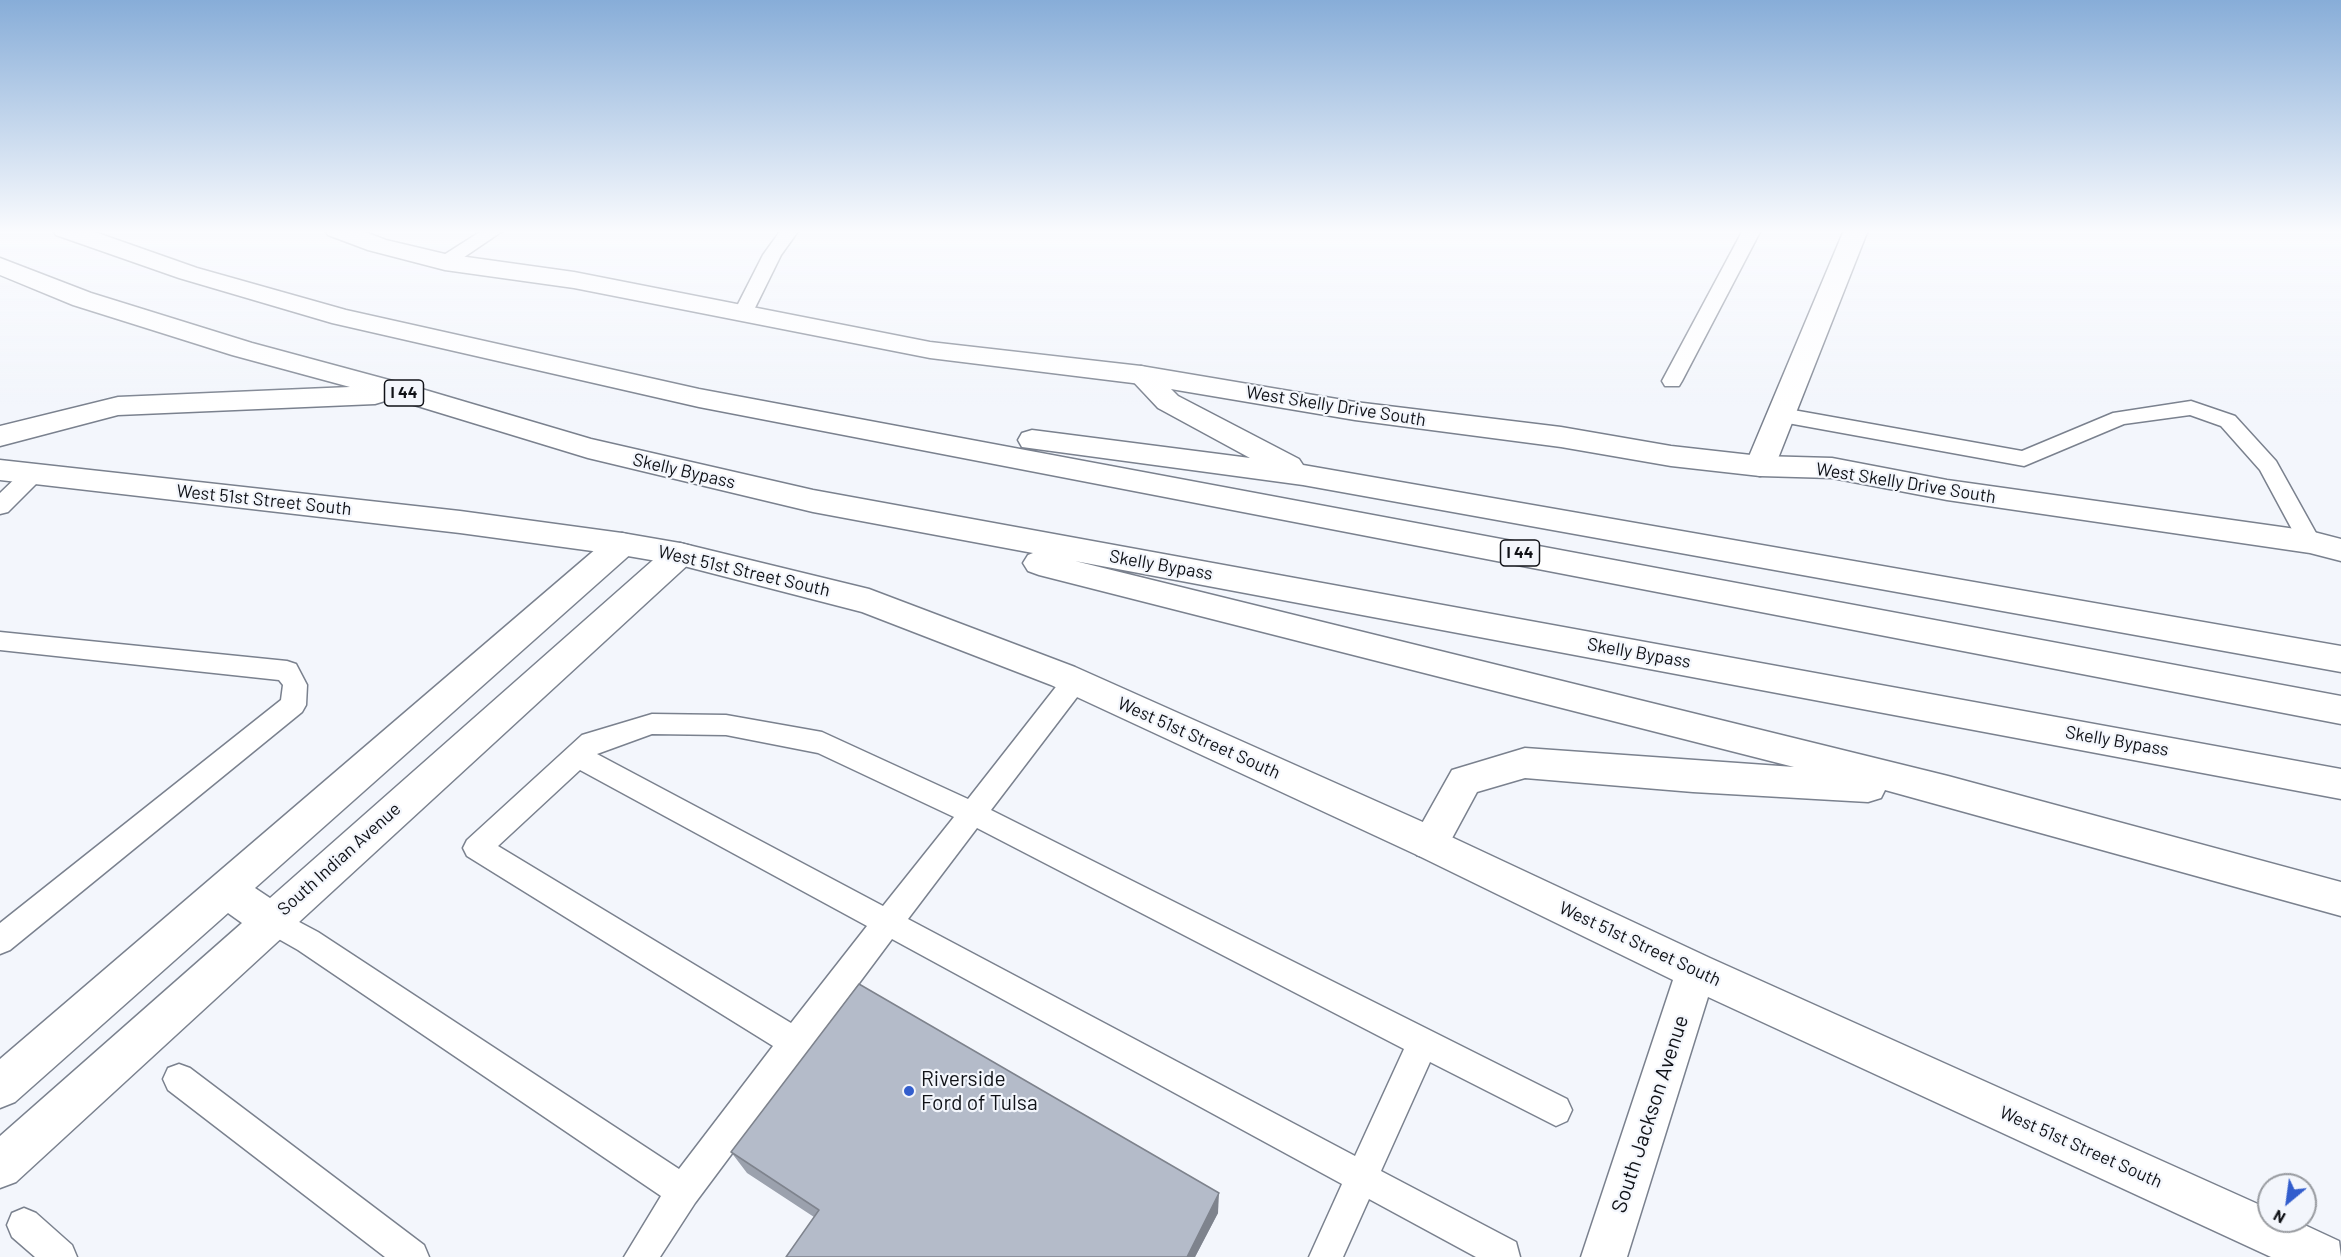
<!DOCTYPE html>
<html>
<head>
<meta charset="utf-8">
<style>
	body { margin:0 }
	#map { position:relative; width:2341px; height:1257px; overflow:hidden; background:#f3f6fc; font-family:Barlow,sans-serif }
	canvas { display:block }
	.north { position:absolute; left:2257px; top:1173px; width:60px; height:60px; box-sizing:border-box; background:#f3f6fc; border:2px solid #989ba0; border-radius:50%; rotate:209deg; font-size:16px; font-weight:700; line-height:24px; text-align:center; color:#101217 }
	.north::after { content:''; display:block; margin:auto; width:21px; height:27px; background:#325dcd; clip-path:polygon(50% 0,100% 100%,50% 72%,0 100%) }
</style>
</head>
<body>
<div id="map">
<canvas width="2341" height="1257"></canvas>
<div class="north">N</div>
</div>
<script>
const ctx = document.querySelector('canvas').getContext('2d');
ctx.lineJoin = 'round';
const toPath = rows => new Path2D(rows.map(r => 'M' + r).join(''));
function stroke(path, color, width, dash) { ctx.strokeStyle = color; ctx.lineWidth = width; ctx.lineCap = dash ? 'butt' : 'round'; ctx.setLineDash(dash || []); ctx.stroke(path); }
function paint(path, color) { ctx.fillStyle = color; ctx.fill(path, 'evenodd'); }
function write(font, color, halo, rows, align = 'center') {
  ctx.font = font + ' Barlow,sans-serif'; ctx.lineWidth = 4.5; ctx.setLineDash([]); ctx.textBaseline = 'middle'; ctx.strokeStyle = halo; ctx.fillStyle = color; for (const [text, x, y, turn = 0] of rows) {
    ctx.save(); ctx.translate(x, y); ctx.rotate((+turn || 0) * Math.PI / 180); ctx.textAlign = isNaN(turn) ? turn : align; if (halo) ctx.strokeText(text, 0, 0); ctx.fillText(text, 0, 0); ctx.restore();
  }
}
const service = toPath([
	[483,230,504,230,451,266,439,266,436,262,439,258,483,230],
	[781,230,799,230,781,255,751,316,737,316,734,312,763,255,781,230],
	[1743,230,1761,230,1682,381,1679,386,1665,386,1662,381,1743,230],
	[2191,401,2235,416,2276,461,2321,542,2318,548,2310,550,2302,548,2260,470,2221,426,2190,415,2124,424,2024,466,1782,422,1775,420,1772,415,1775,410,1782,408,2022,451,2113,413,2191,401],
	[33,467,41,469,44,474,41,479,8,512,0,514,0,493,25,469,33,467],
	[0,632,287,661,296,664,307,685,306,705,302,712,10,950,0,954,0,923,281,700,283,685,279,680,0,650,0,632],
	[1075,671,1084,674,1087,681,1084,688,991,810,1567,1099,1572,1110,1567,1121,1556,1126,1430,1062,1381,1171,1516,1242,1520,1257,1476,1257,1369,1199,1343,1257,1309,1257,1342,1184,892,939,695,1203,660,1257,624,1257,661,1196,298,950,261,929,257,920,261,911,271,907,318,932,679,1169,773,1046,467,856,463,848,467,840,582,735,652,714,726,715,822,732,968,799,1066,674,1075,671],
	[652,734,726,735,818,753,954,817,883,906,597,754,652,734],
	[580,770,867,926,791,1023,498,846,580,770],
	[977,828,1404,1049,1355,1156,908,919,977,828],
	[179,1064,190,1068,424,1245,429,1257,385,1257,168,1090,163,1079,168,1068,179,1064],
	[24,1208,36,1213,72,1245,77,1257,35,1257,12,1237,7,1225,12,1213,24,1208]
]);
const minor = toPath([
	[1844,230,1868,230,1775,466,1770,473,1760,476,1750,473,1745,466,1844,230],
	[622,533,633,536,638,544,633,552,255,888,270,898,669,546,680,543,691,546,696,554,691,562,16,1182,0,1188,0,1136,242,923,228,913,15,1102,0,1108,0,1059,611,536,622,533],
	[1430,827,1710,958,2269,1209,2269,1221,2296,1221,2339,1241,2341,1257,2271,1257,1708,997,1627,1257,1581,1257,1673,980,1417,855,1411,843,1417,831,1430,827]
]);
const tertiary = toPath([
	[325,230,360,230,386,240,445,254,574,272,930,342,1141,366,1355,402,1561,427,1671,446,1760,456,1832,458,1947,480,2310,531,2341,539,2341,561,2310,553,1947,500,1832,478,1760,476,1671,466,1561,447,1355,420,1141,384,930,358,574,288,445,270,368,250,328,235,325,230],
	[0,460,460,511,622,533,680,543,869,589,1075,667,1443,831,1449,843,1443,855,1430,859,1417,855,1051,685,862,612,680,565,622,555,460,533,0,480,0,460]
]);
const motorway = toPath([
	[53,230,89,230,197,268,346,310,699,389,2341,696,2341,724,699,407,332,323,179,278,56,235,53,230],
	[0,258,91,293,252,343,415,387,591,439,813,490,2341,769,2341,799,1075,561,1948,776,2341,882,2341,916,1885,790,1881,798,1868,802,1693,792,1525,778,1477,792,1443,855,1430,859,1417,855,1411,843,1452,770,1525,748,1794,767,1039,575,1028,571,1023,563,1028,555,1033,553,813,512,588,458,388,397,385,401,375,404,118,415,0,446,0,426,118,397,350,387,232,355,73,305,0,275,0,258],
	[1141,366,1151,369,1178,396,1299,459,1303,465,2341,646,2341,672,1303,485,1022,447,1018,440,1022,433,1032,430,1250,458,1158,408,1127,375,1131,369,1141,366]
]);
stroke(service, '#7a818e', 3);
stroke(minor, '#7a818e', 3);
stroke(tertiary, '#7a818e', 3);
stroke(motorway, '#7a818e', 3);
paint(service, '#fff');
paint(minor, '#fff');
paint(tertiary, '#fff');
paint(motorway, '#fff');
paint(toPath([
	[731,1152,1218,1213,1195,1257,786,1257,814,1217,747,1173]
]), '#9ba1ad');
paint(toPath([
	[1219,1193,1218,1213,1195,1257,1187,1257]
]), '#7e838d');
const building = toPath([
	[859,984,1219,1193,1187,1257,786,1257,819,1210,731,1152,859,984]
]);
paint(building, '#b4bbc9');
stroke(building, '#7e838d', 1.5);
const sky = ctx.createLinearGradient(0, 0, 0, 406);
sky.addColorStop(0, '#87add8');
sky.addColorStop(0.57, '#fafbfe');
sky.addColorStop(1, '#fafbfe00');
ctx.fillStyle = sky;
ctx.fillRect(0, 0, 2341, 406);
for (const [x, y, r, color] of [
	[909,1091,6,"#325dcd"]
]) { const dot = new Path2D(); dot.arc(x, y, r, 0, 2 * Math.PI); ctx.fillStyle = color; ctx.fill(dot); stroke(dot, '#f3f6fc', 2); }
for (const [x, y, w] of [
	[404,393,39],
	[1520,553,39]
]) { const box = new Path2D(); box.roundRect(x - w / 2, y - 13, w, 26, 4.5); ctx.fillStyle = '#f3f6fc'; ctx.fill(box); stroke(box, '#101217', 1.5); }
write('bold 16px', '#101217', null, [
	["I 44",404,393],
	["I 44",1520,553]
]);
write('18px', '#101217', '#f3f6fc', [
	["West Skelly Drive South",1336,406,9],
	["Skelly Bypass",684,471,13],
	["West Skelly Drive South",1906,483,9],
	["West 51st Street South",264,500,6],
	["Skelly Bypass",1161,565,10],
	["West 51st Street South",744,571,13],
	["Skelly Bypass",1639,653,10],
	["West 51st Street South",1199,738,24],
	["Skelly Bypass",2117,741,10],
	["South Indian Avenue",339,859,-42],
	["West 51st Street South",1640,944,25],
	["West 51st Street South",2081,1147,24]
]);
write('21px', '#101217', '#f3f6fc', [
	["Riverside",921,1079],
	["Ford of Tulsa",921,1103]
], 'left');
write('21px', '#101217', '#f3f6fc', [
	["South Jackson Avenue",1650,1114,-72]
]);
</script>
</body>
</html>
